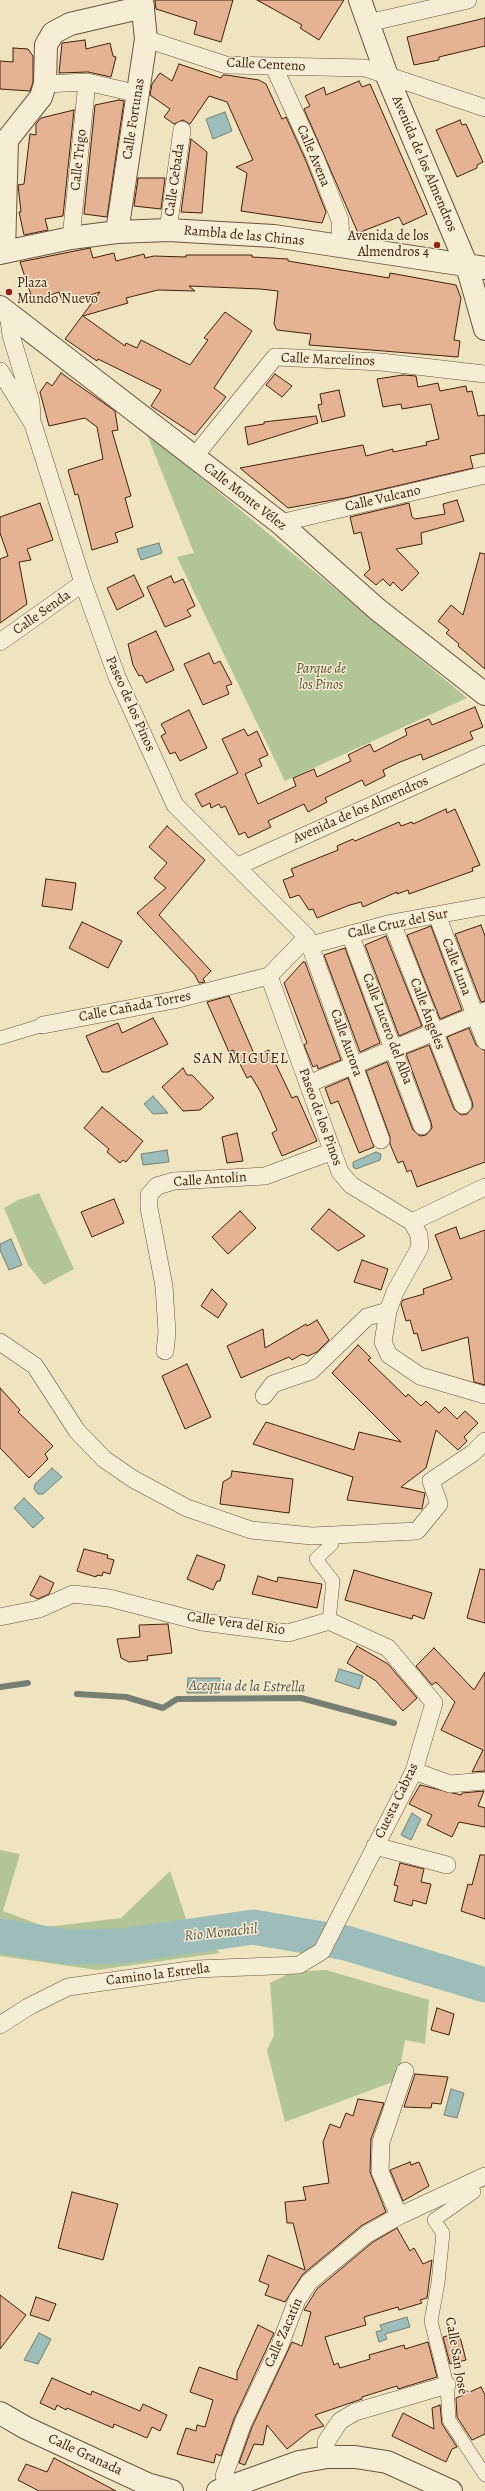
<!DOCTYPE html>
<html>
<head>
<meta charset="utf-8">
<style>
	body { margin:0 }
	canvas { display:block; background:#efe4bf }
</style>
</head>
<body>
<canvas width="485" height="2491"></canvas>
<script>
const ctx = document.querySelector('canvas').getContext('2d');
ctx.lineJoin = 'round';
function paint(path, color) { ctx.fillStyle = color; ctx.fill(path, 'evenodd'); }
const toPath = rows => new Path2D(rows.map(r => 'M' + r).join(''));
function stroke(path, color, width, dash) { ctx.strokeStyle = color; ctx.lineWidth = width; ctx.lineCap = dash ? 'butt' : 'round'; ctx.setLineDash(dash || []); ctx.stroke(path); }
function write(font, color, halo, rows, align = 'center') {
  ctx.font = font + ' Alegreya,serif'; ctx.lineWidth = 3; ctx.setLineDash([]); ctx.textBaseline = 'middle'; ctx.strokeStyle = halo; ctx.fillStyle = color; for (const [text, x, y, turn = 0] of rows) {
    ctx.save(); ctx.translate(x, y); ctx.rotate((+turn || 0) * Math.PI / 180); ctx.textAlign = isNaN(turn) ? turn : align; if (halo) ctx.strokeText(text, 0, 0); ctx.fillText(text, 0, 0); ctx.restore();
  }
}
paint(toPath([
	[146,432,467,698,285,781,177,557,194,553],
	[39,1193,74,1269,44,1285,28,1265,4,1208,18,1200],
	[0,1850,20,1854,3,1911,46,1927,121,1918,170,1871,186,1919,220,1953,97,1970,0,1956],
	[326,1970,429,2000,425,2044,405,2040,398,2080,285,2122,267,2050,274,2035,270,1983,293,1972]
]), '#b2c597');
const water = toPath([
	[225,112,232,131,213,139,206,119,225,112],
	[159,543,162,553,141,560,137,549,159,543],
	[153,1096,168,1113,153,1114,144,1104,153,1096],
	[167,1150,169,1162,143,1165,141,1154,167,1150],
	[376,1152,381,1154,380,1160,356,1169,353,1167,353,1162,376,1152],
	[11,1239,22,1265,9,1270,0,1250,0,1244,11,1239],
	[52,1468,62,1477,43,1494,38,1494,34,1489,35,1484,52,1468],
	[24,1498,44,1518,33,1528,14,1508,24,1498],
	[339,1669,363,1676,359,1689,335,1681,339,1669],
	[188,1678,220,1678,219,1693,187,1693,188,1678],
	[412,1813,421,1819,411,1840,401,1835,412,1813],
	[451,2089,464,2093,457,2118,444,2115,451,2089],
	[407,2317,410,2327,385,2334,387,2339,379,2342,376,2332,382,2330,380,2325,407,2317],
	[39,2333,51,2339,38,2364,24,2360,39,2333]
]);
paint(water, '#9cbdb9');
stroke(water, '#777f74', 1);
stroke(toPath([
	[0,1687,28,1683],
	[77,1694,126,1697,163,1708,177,1699,301,1698,394,1723]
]), '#777f74', 6);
stroke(toPath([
	[0,1936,68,1947,122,1946,253,1927,346,1943,485,1985]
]), '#9cbdb9', 35);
const building = toPath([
	[155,0,233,0,221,42,194,34,197,22,156,9,155,0],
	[257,0,344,0,319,40,300,28,302,25,257,0],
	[485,18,485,46,439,57,439,60,414,65,407,37,485,18],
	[85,40,86,49,110,43,113,56,116,57,111,77,88,72,59,73,62,43,85,40],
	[13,48,28,49,33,56,33,82,30,91,0,89,0,61,13,62,13,48],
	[179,64,221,78,223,75,226,75,259,80,266,84,282,119,286,117,306,161,326,212,322,223,241,211,247,173,236,167,253,160,227,102,209,96,190,124,183,120,174,124,164,117,170,109,150,95,152,84,160,73,172,81,179,64],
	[359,81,362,87,370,84,427,214,403,225,399,217,358,233,304,109,310,106,305,96,324,87,326,95,359,81],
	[119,100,124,101,107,217,84,214,95,105,119,100],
	[74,110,63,216,45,219,48,230,24,235,19,212,21,212,18,185,24,184,30,134,36,135,36,124,41,118,74,110],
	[460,120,462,125,466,124,483,162,477,165,477,168,457,177,436,130,460,120],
	[191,139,207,152,202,213,181,212,191,139],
	[138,178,165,178,161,209,134,206,138,178],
	[90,248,93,258,114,253,116,261,144,254,145,258,154,256,186,257,186,255,252,255,252,257,288,259,288,261,389,278,390,273,456,285,461,298,454,340,460,341,458,357,309,345,311,334,277,330,274,324,278,291,260,289,189,286,195,291,158,290,126,298,128,303,83,316,125,346,126,343,137,348,141,340,190,365,208,340,204,338,225,312,252,331,214,388,226,397,195,435,151,406,161,390,98,359,97,361,65,339,100,292,63,303,59,292,33,301,20,262,90,248],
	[61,373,115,411,118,430,112,431,131,496,125,498,133,527,115,533,118,542,92,550,78,494,75,495,68,470,103,459,97,427,85,418,49,426,40,392,47,382,52,386,61,373],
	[275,374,292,386,282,397,266,385,275,374],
	[403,375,416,376,418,387,438,383,440,391,466,386,467,392,472,391,478,416,485,415,485,453,470,456,473,468,345,498,288,508,240,468,363,445,366,456,393,449,393,452,427,445,426,442,439,439,431,404,402,409,401,404,383,407,377,379,403,375],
	[339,390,345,416,322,422,318,405,322,404,320,394,339,390],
	[316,416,318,423,248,445,245,427,264,424,264,422,316,416],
	[457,500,464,521,421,533,422,544,396,549,419,573,402,591,393,582,390,586,383,579,376,585,364,575,370,569,361,532,354,534,350,517,409,503,412,517,415,519,445,514,443,504,457,500],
	[40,503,53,540,27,549,31,560,19,562,27,604,0,623,0,559,8,556,0,533,0,517,40,503],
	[480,553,485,554,485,669,458,646,459,644,446,633,449,630,438,621,451,605,463,615,480,553],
	[134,575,144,596,117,610,107,588,134,575],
	[171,576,174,583,183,579,195,606,187,610,191,616,165,627,147,587,171,576],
	[156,631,174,670,146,683,142,675,139,676,133,665,128,644,156,631],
	[209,653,214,664,220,661,232,684,226,686,229,694,203,705,184,664,209,653],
	[475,707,483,727,470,732,473,739,423,760,421,754,400,762,383,770,385,776,365,786,362,780,325,798,327,802,308,812,304,804,268,821,271,827,248,838,245,832,239,835,225,806,221,808,219,804,211,808,210,803,202,807,195,794,238,773,222,739,244,729,248,736,257,731,268,755,259,759,262,766,245,774,258,804,296,786,293,778,314,769,317,777,351,761,348,755,370,744,374,752,407,735,405,729,429,719,432,725,475,707],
	[189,710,207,748,180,761,175,752,170,754,161,736,166,733,161,724,189,710],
	[446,809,447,813,455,809,480,865,472,868,473,871,409,894,408,890,397,894,397,892,363,907,361,902,350,905,317,918,313,909,309,910,299,895,290,898,283,880,294,876,291,869,338,850,337,846,353,839,355,841,399,822,401,826,412,822,413,824,446,809],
	[167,826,205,860,159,915,211,971,203,979,205,982,199,983,195,975,137,913,166,888,154,878,167,863,149,847,167,826],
	[46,879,76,883,72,910,42,906,46,879],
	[82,922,122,941,108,968,69,948,82,922],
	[481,925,485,936,485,1001,481,1002,455,934,481,925],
	[431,926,462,1010,440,1019,407,935,431,926],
	[386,936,422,1026,399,1036,365,945,386,936],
	[345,948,380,1043,360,1052,324,955,345,948],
	[303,962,305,962,341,1060,318,1069,317,1065,313,1067,304,1045,307,1043,284,983,303,962],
	[229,996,255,1056,269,1050,292,1098,297,1096,317,1141,282,1156,272,1133,277,1130,260,1091,251,1076,247,1078,233,1050,229,1052,207,1002,229,996],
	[153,1018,168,1044,108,1072,102,1072,86,1036,118,1023,122,1033,153,1018],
	[469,1028,476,1045,485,1051,485,1162,417,1187,411,1170,407,1172,403,1161,398,1163,390,1144,390,1137,366,1071,387,1062,413,1130,420,1136,426,1135,432,1128,431,1122,406,1054,429,1045,454,1109,461,1115,467,1114,473,1107,472,1101,447,1037,469,1028],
	[183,1068,187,1075,192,1075,214,1098,200,1110,183,1111,162,1087,183,1068],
	[348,1078,374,1147,359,1153,338,1101,331,1104,325,1088,348,1078],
	[102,1107,143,1141,126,1162,123,1160,120,1163,107,1152,109,1149,84,1128,102,1107],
	[237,1133,243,1161,227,1163,222,1137,237,1133],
	[114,1199,124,1223,92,1237,81,1212,114,1199],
	[329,1209,365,1236,338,1251,311,1229,329,1209],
	[240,1211,256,1228,228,1254,212,1237,240,1211],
	[456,1227,460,1239,485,1230,485,1385,474,1382,468,1337,422,1351,417,1333,414,1334,410,1320,406,1321,401,1304,403,1300,424,1294,423,1289,452,1279,435,1235,456,1227],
	[362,1260,388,1269,381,1290,354,1282,362,1260],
	[212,1289,227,1304,218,1318,201,1306,212,1289],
	[317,1320,329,1340,317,1352,308,1356,302,1354,292,1360,289,1357,241,1378,227,1346,263,1329,265,1348,306,1324,307,1326,317,1320],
	[358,1345,371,1358,368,1360,406,1397,408,1394,421,1406,426,1401,439,1413,445,1407,457,1419,465,1411,478,1423,464,1437,467,1441,458,1450,436,1430,426,1468,401,1487,425,1493,422,1509,347,1500,353,1477,253,1444,266,1422,354,1450,359,1432,401,1442,332,1373,358,1345],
	[187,1364,211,1417,185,1429,162,1376,187,1364],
	[0,1388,20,1410,18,1412,53,1446,45,1454,48,1459,29,1478,0,1448,0,1388],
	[232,1471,293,1479,289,1513,220,1504,223,1482,231,1477,232,1471],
	[84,1549,108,1555,107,1558,114,1560,110,1574,103,1572,102,1576,97,1575,96,1577,77,1571,84,1549],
	[197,1555,225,1565,220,1581,217,1581,213,1590,187,1579,197,1555],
	[480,1569,485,1570,485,1623,467,1618,480,1569],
	[354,1570,432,1593,424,1619,413,1615,412,1619,345,1600,354,1570],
	[40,1576,54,1583,49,1594,38,1599,30,1595,40,1576],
	[258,1576,277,1582,278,1577,322,1584,317,1608,252,1594,258,1576],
	[168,1624,172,1653,147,1656,148,1660,129,1662,121,1658,117,1639,140,1637,139,1625,168,1624],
	[357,1646,388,1664,417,1698,403,1711,376,1681,347,1663,357,1646],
	[434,1648,474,1690,485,1672,485,1771,472,1772,483,1750,441,1730,455,1702,436,1682,432,1685,416,1666,434,1648],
	[420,1785,461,1795,462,1793,484,1791,478,1806,485,1808,485,1827,459,1822,452,1837,427,1825,432,1815,409,1804,420,1785],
	[480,1855,485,1855,485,1919,461,1911,468,1884,472,1885,480,1855],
	[400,1863,424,1869,421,1882,431,1884,426,1904,413,1900,412,1906,394,1901,398,1886,394,1885,400,1863],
	[437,2008,454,2014,449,2035,431,2030,437,2008],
	[415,2074,448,2077,441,2104,432,2103,431,2108,404,2107,415,2074],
	[358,2099,384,2103,371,2139,370,2172,386,2212,361,2226,303,2274,285,2302,265,2295,269,2285,259,2281,268,2255,305,2270,293,2223,287,2223,285,2202,306,2200,303,2187,329,2183,323,2142,330,2124,340,2128,346,2113,353,2116,358,2099],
	[410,2162,411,2165,419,2162,429,2186,403,2201,390,2170,410,2162],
	[72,2192,118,2204,103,2260,58,2248,72,2192],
	[397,2228,410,2251,414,2248,423,2264,432,2260,427,2298,420,2300,422,2303,399,2310,398,2307,364,2317,366,2325,325,2337,334,2365,338,2363,340,2368,370,2359,369,2355,404,2345,405,2349,428,2342,437,2377,398,2389,397,2386,362,2397,362,2399,315,2415,324,2426,311,2430,287,2449,267,2425,263,2445,254,2444,245,2465,239,2463,252,2427,292,2342,302,2346,311,2312,304,2310,317,2289,373,2242,397,2228],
	[0,2295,26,2315,0,2349,0,2295],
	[36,2297,56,2304,49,2321,30,2315,36,2297],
	[258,2325,274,2333,234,2419,221,2456,216,2454,214,2463,177,2454,186,2428,196,2431,197,2425,205,2427,213,2400,190,2392,199,2367,237,2380,237,2372,258,2325],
	[459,2333,466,2360,450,2364,443,2337,459,2333],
	[52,2378,91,2395,92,2391,140,2411,143,2404,167,2415,160,2431,152,2427,147,2438,114,2424,113,2428,67,2408,66,2410,57,2405,55,2410,40,2403,52,2378],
	[481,2387,485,2395,485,2434,472,2440,457,2417,456,2398,481,2387],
	[440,2405,442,2424,457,2447,452,2449,446,2462,392,2436,403,2413,434,2429,432,2408,440,2405],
	[54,2458,116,2491,39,2491,18,2480,26,2464,47,2472,54,2458]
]);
paint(building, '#e5b293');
stroke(building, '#40210c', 1);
const pedestrian = toPath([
	[0,1038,43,1025],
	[329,1621,333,1581,316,1559,332,1544,332,1535],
	[470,2185,474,2192,434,2220,443,2233,438,2283,431,2321,447,2385,449,2420,485,2475]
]);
const minor = toPath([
	[368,23,468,0],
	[146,39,226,65,365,68,485,108],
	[274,67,315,157,340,220,341,247],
	[45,84,87,82,139,94],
	[168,230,182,130],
	[71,238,87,82],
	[8,313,11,335,31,402,32,418],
	[0,371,33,424,83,583,117,677,175,805,307,937,381,1140],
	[194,457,275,357,381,362,485,374],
	[280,523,485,475],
	[0,642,83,583],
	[238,866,485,754],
	[437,915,485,1041],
	[392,923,463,1105],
	[350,934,422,1126],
	[307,937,269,976,340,1172,351,1185,412,1222,419,1235,420,1247,395,1292,388,1311,383,1342,389,1355,420,1376,485,1395],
	[311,945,392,923,485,906],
	[43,1025,174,1000,269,976],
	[308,1084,485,1011],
	[412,1222,485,1187],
	[0,1342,35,1366,77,1431,104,1459,133,1479,187,1508,251,1530,312,1536,417,1531,439,1504,431,1481,473,1453,485,1441],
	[165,1351,167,1332,164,1286,149,1208,149,1195,157,1186,174,1181,265,1176,333,1151],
	[264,1396,273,1384,311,1371,367,1317,388,1311],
	[0,1617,39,1609,73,1594,109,1598,202,1622,288,1633,329,1621,388,1648,434,1703,414,1771,322,1951,299,1965,196,1969,68,1987,28,2007,0,2025],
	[414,1771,450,1784,485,1781],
	[375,1846,447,1865],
	[399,2216,380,2172,381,2142,405,2071],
	[327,2457,326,2442,340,2421,355,2412,447,2385],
	[229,2488,224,2476,243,2423,280,2345,297,2300,309,2282,367,2234,399,2216,485,2176]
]);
const tertiary = toPath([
	[360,0,387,76,467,266,485,329],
	[117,232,146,39,142,0],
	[4,252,7,140,41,97,45,84,46,45,53,33,70,24,143,7],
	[0,253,71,238,117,232,168,230,274,236,485,268],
	[0,307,280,523,377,609,485,694],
	[0,2413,26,2428,147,2484,172,2491],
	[218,2491,299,2462,327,2457,355,2457,387,2462,451,2491]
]);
stroke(pedestrian, '#6c5239', 14);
stroke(minor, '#6c5239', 18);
stroke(tertiary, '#6c5239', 24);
stroke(pedestrian, '#f5edd5', 13);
stroke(minor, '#f5edd5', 17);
stroke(tertiary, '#f5edd5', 22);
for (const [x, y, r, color] of [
	[437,245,4,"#8f2418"],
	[9,292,4,"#8f2418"]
]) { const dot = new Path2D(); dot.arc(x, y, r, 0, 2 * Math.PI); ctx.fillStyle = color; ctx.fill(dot); stroke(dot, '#f5edd5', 1.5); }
write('14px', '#40210c', '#f5edd5', [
	["Calle Centeno",266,65,3],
	["Calle Fortunas",134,119,-81],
	["Calle Avena",313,156,67],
	["Calle Trigo",79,160,-84],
	["Avenida de los Almendros",424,164,67],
	["Calle Cebada",175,180,-82],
	["Rambla de las Chinas",244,236,5],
	["Calle Marcelinos",328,360,2],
	["Calle Monte Vélez",245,497,38],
	["Calle Vulcano",383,499,-13],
	["Calle Senda",42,613,-35],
	["Paseo de los Pinos",130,704,66],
	["Avenida de los Almendros",361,810,-24],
	["Calle Cruz del Sur",398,924,-12],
	["Calle Luna",456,967,69],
	["Calle Cañada Torres",135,1007,-11],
	["Calle Ángeles",427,1014,69],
	["Calle Lucero del Alba",387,1029,69],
	["Calle Aurora",346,1043,70],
	["Paseo de los Pinos",320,1117,70],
	["Calle Antolín",210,1180,-4],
	["Calle Vera del Río",236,1624,8],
	["Cuesta Cabras",397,1801,-64],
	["Camino la Estrella",158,1975,-7],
	["Calle Zacatín",284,2333,-66],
	["Calle San José",456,2356,80],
	["Calle Granada",85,2455,25]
]);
write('14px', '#40210c', '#f5edd5', [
	["Avenida de los",429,237],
	["Almendros 4",429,253],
	["Plaza",17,284,"left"],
	["Mundo Nuevo",17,300,"left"]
], 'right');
write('italic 14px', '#5c4a2f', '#f5edd5', [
	["Parque de",321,670],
	["los Pinos",321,686]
]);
ctx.letterSpacing = '1px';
write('15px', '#40210c', '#f5edd5', [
	["SAN MIGUEL",241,1059]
]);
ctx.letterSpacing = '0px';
write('italic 15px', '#5c5040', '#f5edd5', [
	["Acequia de la Estrella",247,1687,1],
	["Río Monachil",221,1933,-6]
]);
</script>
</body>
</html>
